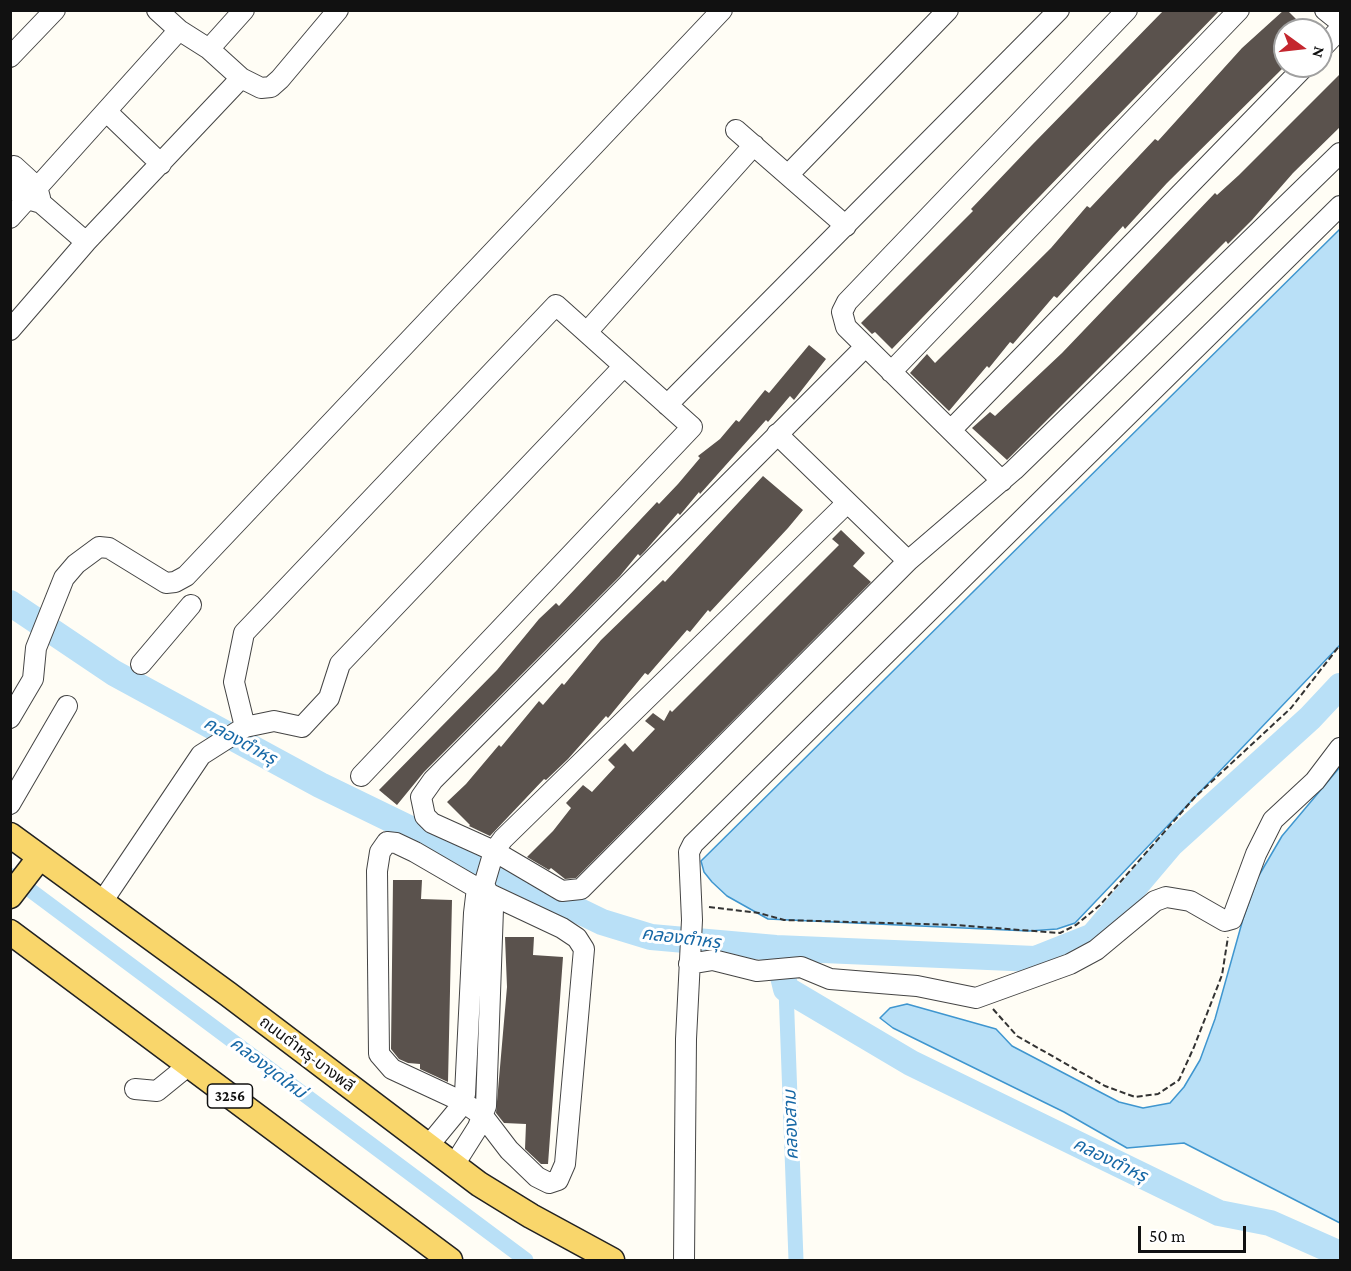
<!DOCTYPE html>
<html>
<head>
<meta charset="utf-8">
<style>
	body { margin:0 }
	#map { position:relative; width:1351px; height:1271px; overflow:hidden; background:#fffdf5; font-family:"Crimson Pro",serif }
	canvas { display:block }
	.frame { position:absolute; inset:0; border:12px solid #111; pointer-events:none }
	.north { position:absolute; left:1273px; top:18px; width:60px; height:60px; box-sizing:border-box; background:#fff; border:2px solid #a0a0a0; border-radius:50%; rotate:105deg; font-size:16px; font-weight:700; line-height:24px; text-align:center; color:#111 }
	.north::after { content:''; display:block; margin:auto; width:21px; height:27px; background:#c4262e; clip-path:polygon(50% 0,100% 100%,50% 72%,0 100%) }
	.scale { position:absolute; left:1138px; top:1226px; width:108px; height:27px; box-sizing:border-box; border:3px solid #111; border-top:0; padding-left:8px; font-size:18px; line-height:21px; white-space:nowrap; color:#111; -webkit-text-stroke:4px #fff; paint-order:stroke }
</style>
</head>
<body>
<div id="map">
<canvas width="1351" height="1271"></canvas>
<div class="frame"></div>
<div class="north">N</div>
<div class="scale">50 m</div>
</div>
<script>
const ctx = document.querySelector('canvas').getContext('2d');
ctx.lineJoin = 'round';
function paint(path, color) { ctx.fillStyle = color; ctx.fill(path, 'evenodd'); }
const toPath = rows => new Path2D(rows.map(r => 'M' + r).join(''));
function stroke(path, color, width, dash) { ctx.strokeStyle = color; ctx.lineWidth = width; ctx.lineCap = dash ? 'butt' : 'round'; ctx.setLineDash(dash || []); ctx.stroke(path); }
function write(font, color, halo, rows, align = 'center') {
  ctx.font = font + ' "Crimson Pro","Noto Sans Thai",serif'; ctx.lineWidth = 6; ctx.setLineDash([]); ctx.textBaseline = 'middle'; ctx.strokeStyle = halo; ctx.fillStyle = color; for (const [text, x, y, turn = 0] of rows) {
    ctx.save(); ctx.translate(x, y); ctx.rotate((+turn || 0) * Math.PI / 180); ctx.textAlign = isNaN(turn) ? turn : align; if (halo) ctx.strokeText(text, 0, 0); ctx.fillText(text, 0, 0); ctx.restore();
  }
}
const water = toPath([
	[1340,229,1340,645,1075,923,1057,929,1029,931,768,919,727,896,712,882,704,872,701,861,1340,229],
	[1340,767,1340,1223,1184,1143,1127,1148,1064,1112,893,1028,880,1018,890,1008,907,1004,996,1029,1012,1046,1119,1102,1143,1108,1170,1103,1184,1087,1200,1060,1215,1019,1243,919,1258,877,1282,836,1340,767]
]);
paint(water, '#b9e0f7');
stroke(water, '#3f96cf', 1.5);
stroke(toPath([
	[10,875,526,1260],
	[786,989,796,1260]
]), '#b9e0f7', 15);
stroke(toPath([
	[10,603,114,673,320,785,602,922,651,937,776,948,1035,959,1093,936,1171,844,1310,718,1340,686],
	[776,948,786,989,911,1063,1219,1213,1270,1223,1340,1254]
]), '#b9e0f7', 26);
paint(toPath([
	[1164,10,1220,10,892,349,875,332,872,334,861,323,973,211,971,209,1032,145],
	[1284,10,1287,10,1307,30,1285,30,1285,66,1167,183,1125,229,1123,226,1057,298,1054,296,1013,344,1010,342,989,368,987,366,949,411,910,373,927,354,935,363,1051,248,1087,206,1090,208,1155,139,1158,141,1242,48],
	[1341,73,1341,126,1293,173,1252,220,1228,244,1226,241,1007,460,972,428,990,412,995,416,1062,353,1215,193,1217,195,1239,175],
	[809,345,826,359,794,400,790,396,768,422,766,420,700,494,699,492,680,515,678,513,645,551,640,556,638,554,620,576,424,772,397,805,379,790,497,670,539,619,556,603,559,606,657,502,659,504,678,484,700,458,698,456,720,439,736,420,739,422,765,390,769,393],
	[763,476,803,510,788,528,710,612,708,610,690,632,687,630,648,675,645,673,608,718,606,716,568,759,546,780,544,779,490,836,469,826,470,825,447,802,466,784,499,745,501,747,539,701,543,705,562,683,564,685,601,640,663,580,665,582],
	[841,530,865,553,853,566,871,582,576,878,565,879,551,868,549,870,527,857,553,831,571,808,566,803,583,785,592,792,615,767,608,760,625,743,633,752,655,729,645,721,653,713,664,721,670,710,672,712,839,545,832,539],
	[393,880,422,880,421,899,452,900,448,1082,420,1069,420,1064,408,1063,399,1059,391,1049],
	[505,937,534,937,533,955,563,957,548,1164,541,1164,525,1149,526,1124,504,1123,496,1113,507,987]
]), '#5a524d');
const minor = toPath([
	[157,10,179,30,209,49,241,78,261,88,271,87,280,79,338,10],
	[1325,10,1340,22],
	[209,49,244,10],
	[1321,49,1340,29],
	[10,57,55,10],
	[107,112,161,164],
	[736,130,846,226],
	[14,166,37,187,40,198],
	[788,175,948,10],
	[10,186,27,199,41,203,86,242],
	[10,218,179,30],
	[10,330,86,242,241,78],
	[587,332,754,145],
	[865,347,433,780,421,797,425,816,432,823,494,851,562,891,581,889,908,561,1014,470,1340,153],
	[891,372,1239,10],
	[667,405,1059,10],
	[951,430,1305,66],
	[777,434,908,561],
	[1002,481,846,327,842,312,847,302,1127,10],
	[141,664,191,605],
	[10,718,33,679,36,648,64,578,76,564,99,547,109,548,166,583,175,582,186,576,722,10],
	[245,727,234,682,244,633,556,305,692,427,361,776],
	[10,804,67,706],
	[387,842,396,843,415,852,477,888,562,928,577,938,584,949,565,1164,558,1180,549,1183,537,1177,509,1150,483,1116,463,1102,392,1069,379,1054,377,871,380,852,387,842],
	[102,902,201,755,245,727,274,721,302,727,329,698,340,664,624,366],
	[689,964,713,960,757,971,801,967,830,979,917,986,976,998,1070,964,1096,950,1155,901,1166,897,1190,901,1225,921,1232,919,1256,854,1273,820,1315,781,1340,748],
	[135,1089,157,1091,189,1065],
	[429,1145,457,1111,465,1094,474,913,477,888,484,885],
	[454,1165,478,1127,486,1106,493,909,493,902,484,885,494,851,503,839,846,504],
	[684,1260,686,1039,692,920,689,852,693,844,1340,206]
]);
const major = toPath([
	[10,835,228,994,479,1184,531,1216,612,1260],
	[10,896,40,857],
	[10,932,450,1260]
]);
stroke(minor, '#444', 22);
stroke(major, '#222', 27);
stroke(toPath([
	[709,907,759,913,784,920,955,925,1060,933,1076,925,1100,905,1195,797,1291,708,1340,645],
	[993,1009,1017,1036,1105,1086,1135,1097,1158,1094,1179,1080,1194,1047,1222,975,1228,937]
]), '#333', 2, [6, 3]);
stroke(minor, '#fff', 20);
stroke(major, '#f9d66b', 24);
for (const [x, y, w] of [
	[230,1096,45]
]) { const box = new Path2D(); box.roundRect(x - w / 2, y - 12, w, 24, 4.5); ctx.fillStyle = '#fff'; ctx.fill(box); stroke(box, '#111', 1.5); }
write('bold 15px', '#111', null, [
	["3256",230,1096]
]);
write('16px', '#111', '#fff', [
	["ถนนตำหรุ-บางพลี",307,1054,37]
]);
write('italic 18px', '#1768a6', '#fff', [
	["คลองตำหรุ",240,741,29],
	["คลองตำหรุ",681,938,7],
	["คลองขุดใหม่",268,1068,37],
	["คลองสาม",791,1125,-92],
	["คลองตำหรุ",1110,1160,26]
]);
</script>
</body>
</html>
